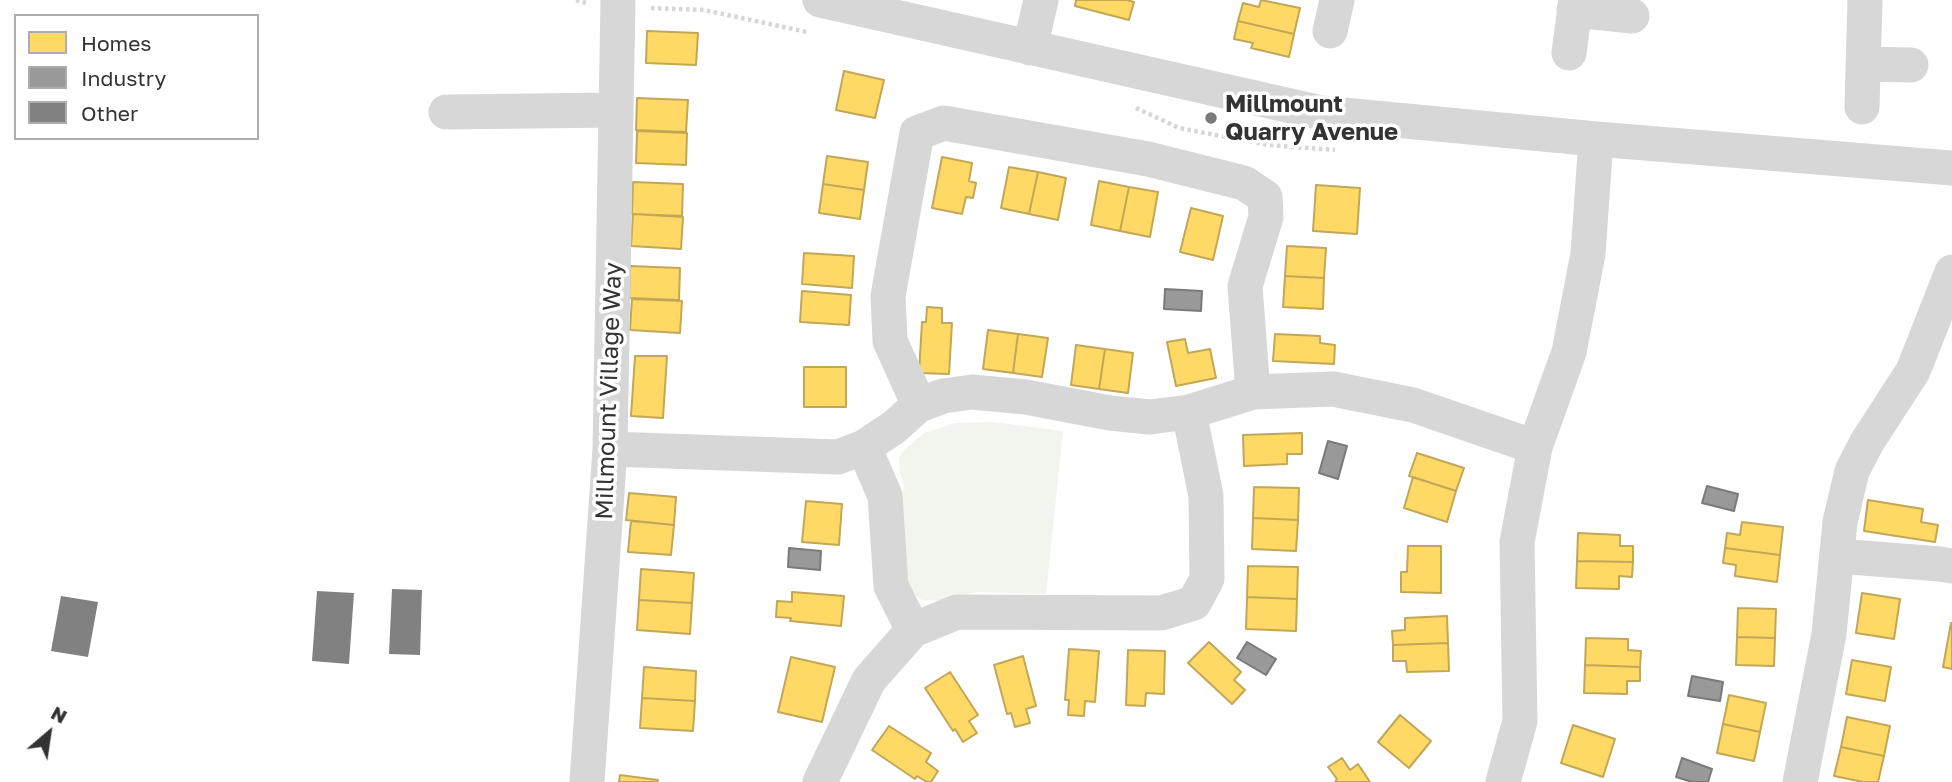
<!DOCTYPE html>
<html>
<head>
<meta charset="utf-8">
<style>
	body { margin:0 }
	#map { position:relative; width:1952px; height:782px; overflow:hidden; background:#fff; font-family:"Golos Text",sans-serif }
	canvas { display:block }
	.legend { position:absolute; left:14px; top:14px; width:245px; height:126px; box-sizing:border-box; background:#fff; border:2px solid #adadad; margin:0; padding:9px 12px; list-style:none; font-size:21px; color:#333 }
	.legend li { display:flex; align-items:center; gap:14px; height:35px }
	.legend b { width:35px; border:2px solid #adadad }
	.north { position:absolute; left:14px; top:698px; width:70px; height:70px; -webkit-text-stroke:5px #fff; paint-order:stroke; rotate:29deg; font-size:19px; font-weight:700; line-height:28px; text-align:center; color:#333 }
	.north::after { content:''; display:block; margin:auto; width:24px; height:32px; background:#333; clip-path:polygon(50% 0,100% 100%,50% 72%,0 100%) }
</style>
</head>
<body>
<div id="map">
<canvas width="1952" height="782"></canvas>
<ul class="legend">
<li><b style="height:19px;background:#ffd966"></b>Homes</li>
<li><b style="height:19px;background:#999"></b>Industry</li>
<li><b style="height:19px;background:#818181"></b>Other</li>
</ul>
<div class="north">N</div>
</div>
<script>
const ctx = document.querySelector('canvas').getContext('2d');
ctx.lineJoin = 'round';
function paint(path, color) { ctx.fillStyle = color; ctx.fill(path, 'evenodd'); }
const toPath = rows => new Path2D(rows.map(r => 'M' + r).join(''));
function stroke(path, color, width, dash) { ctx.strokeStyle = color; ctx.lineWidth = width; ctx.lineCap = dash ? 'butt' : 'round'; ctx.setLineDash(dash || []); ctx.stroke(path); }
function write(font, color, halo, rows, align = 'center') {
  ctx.font = font + ' "Golos Text",sans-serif'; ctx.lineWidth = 7; ctx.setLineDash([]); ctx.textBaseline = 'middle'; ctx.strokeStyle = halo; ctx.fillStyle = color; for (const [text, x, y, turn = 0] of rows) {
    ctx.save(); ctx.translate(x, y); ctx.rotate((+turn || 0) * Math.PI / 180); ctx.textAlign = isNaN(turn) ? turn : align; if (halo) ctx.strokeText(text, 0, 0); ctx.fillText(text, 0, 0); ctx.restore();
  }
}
paint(toPath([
	[992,422,1063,431,1046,594,977,592,941,601,922,600,906,589,898,494,905,489,900,473,899,457,905,449,924,433,955,423]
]), '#f1f5ed');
const homes = toPath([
	[1076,0,1127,0,1134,2,1129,20,1075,6,1076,0],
	[1261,0,1300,8,1294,34,1238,21,1243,3,1259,7,1261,0],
	[1238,21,1294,34,1289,57,1251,48,1253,43,1234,39,1238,21],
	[647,31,698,33,696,65,646,63,647,31],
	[844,71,884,80,875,118,836,110,844,71],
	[637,98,688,100,686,132,636,130,637,98],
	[637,131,687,133,686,165,636,163,637,131],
	[827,156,868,162,864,190,823,184,827,156],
	[942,157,972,163,969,181,976,183,973,198,966,197,962,214,932,208,942,157],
	[1009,167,1038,172,1029,214,1001,208,1009,167],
	[1038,172,1066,178,1058,220,1029,214,1038,172],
	[1099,181,1129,187,1120,231,1091,225,1099,181],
	[633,182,683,184,682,216,632,214,633,182],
	[823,184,864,190,860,219,819,213,823,184],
	[1316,185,1360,188,1357,234,1313,231,1316,185],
	[1129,187,1158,192,1150,237,1120,231,1129,187],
	[1191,208,1223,216,1213,260,1180,252,1191,208],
	[633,214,683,217,681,249,631,246,633,214],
	[1287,246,1326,248,1324,278,1285,276,1287,246],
	[804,253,854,256,852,288,802,284,804,253],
	[630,266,680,268,679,300,629,298,630,266],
	[1285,276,1324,278,1323,309,1283,307,1285,276],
	[802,291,851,295,849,325,800,322,802,291],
	[632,299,682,301,680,333,630,330,632,299],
	[927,307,942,308,942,323,952,323,949,374,919,373,922,322,926,322,927,307],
	[988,330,1018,334,1013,373,983,369,988,330],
	[1018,334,1048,338,1042,377,1013,373,1018,334],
	[1275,334,1320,336,1320,343,1335,345,1334,364,1273,361,1275,334],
	[1185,339,1188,353,1210,349,1216,378,1176,386,1167,342,1185,339],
	[1076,345,1105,349,1099,389,1071,385,1076,345],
	[1105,349,1133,353,1128,393,1099,389,1105,349],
	[635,356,667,356,663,418,631,416,635,356],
	[804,367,846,367,846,407,804,407,804,367],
	[1302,433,1302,454,1287,454,1287,464,1244,466,1243,435,1302,433],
	[1417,453,1464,468,1456,491,1409,476,1417,453],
	[1413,477,1456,491,1447,522,1404,508,1413,477],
	[1254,487,1299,488,1298,520,1253,518,1254,487],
	[629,493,676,497,674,525,626,520,629,493],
	[1868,500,1923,509,1921,522,1938,525,1935,542,1864,531,1868,500],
	[806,501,842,504,839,545,802,542,806,501],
	[1253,518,1298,520,1296,551,1252,549,1253,518],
	[631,521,674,525,671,555,628,552,631,521],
	[1742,522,1783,527,1780,555,1725,548,1727,533,1740,535,1742,522],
	[1578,533,1620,535,1620,546,1633,546,1633,562,1577,561,1578,533],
	[1408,546,1441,546,1441,593,1401,592,1401,572,1407,572,1408,546],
	[1725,548,1780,555,1777,582,1735,576,1736,565,1723,563,1725,548],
	[1577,561,1633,562,1632,577,1619,576,1619,589,1576,588,1577,561],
	[1248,566,1298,567,1297,599,1247,597,1248,566],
	[641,569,694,573,692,603,639,600,641,569],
	[792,592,844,596,841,626,790,621,791,618,776,617,777,601,792,602,792,592],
	[1862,593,1900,599,1894,639,1856,633,1862,593],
	[1247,597,1297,599,1296,631,1246,629,1247,597],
	[639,600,692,603,690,634,637,630,639,600],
	[1738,608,1776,609,1775,638,1737,637,1738,608],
	[1447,616,1448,643,1393,645,1392,631,1405,630,1405,618,1447,616],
	[1951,623,1952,623,1952,669,1943,667,1951,623],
	[1737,637,1775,638,1774,666,1736,665,1737,637],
	[1586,638,1628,639,1628,650,1641,651,1640,667,1585,665,1586,638],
	[1209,642,1241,672,1234,680,1245,690,1232,704,1188,663,1209,642],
	[1448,643,1449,671,1407,672,1406,661,1393,661,1393,645,1448,643],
	[1069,649,1099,651,1095,702,1085,701,1084,716,1068,715,1069,700,1065,700,1069,649],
	[1128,650,1165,651,1164,694,1146,693,1145,706,1126,705,1128,650],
	[1023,656,1036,706,1026,709,1030,723,1015,727,1011,713,1007,714,994,665,1023,656],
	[791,657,835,667,822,722,778,712,791,657],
	[1852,660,1891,667,1885,701,1846,694,1852,660],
	[1585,665,1640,667,1640,681,1627,681,1627,694,1584,693,1585,665],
	[644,667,696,671,695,701,642,698,644,667],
	[950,672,978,715,969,721,977,733,963,742,955,729,953,731,925,688,950,672],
	[1729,695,1766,703,1760,732,1723,724,1729,695],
	[642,698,695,701,693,731,640,728,642,698],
	[1400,715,1431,741,1409,768,1378,742,1400,715],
	[1847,717,1890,726,1884,756,1841,747,1847,717],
	[1723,724,1760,732,1754,761,1717,753,1723,724],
	[1573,725,1615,739,1603,777,1561,763,1573,725],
	[889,726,931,753,926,762,938,771,931,782,927,782,917,776,915,779,872,750,889,726],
	[1841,747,1884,756,1878,782,1863,782,1834,776,1841,747],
	[1342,758,1350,770,1358,764,1370,782,1335,782,1337,779,1328,767,1342,758],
	[620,775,658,780,657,782,619,782,620,775]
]);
paint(homes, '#ffd966');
stroke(homes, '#c2a757', 2);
const industry = toPath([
	[1165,289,1202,291,1201,311,1164,309,1165,289],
	[1328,441,1347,446,1338,479,1319,473,1328,441],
	[1707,486,1738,494,1734,511,1702,503,1707,486],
	[789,548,821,551,820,570,788,567,789,548],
	[1247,642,1276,659,1266,675,1237,658,1247,642],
	[1692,676,1723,682,1720,701,1688,696,1692,676],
	[1682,758,1712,769,1708,782,1692,782,1676,777,1682,758]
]);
paint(industry, '#999');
stroke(industry, '#7a7a7a', 2);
paint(toPath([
	[392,589,422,590,420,655,389,654],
	[317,591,354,593,349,664,312,661],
	[61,596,98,602,88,657,51,651]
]), '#818181');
stroke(toPath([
	[576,0,586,3],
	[651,8,704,10,807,32],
	[1136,108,1179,128,1269,145,1335,150]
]), '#d6d6d6', 4.5, [3.5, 3.5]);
stroke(toPath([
	[820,0,1322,113,1596,139,1952,168],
	[1574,10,1632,16],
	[1330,31,1337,0],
	[1030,48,1041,0],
	[1569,53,1576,0],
	[1863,64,1911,65],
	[1862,107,1865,0],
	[446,112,616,110],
	[919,405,890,341,888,296,917,133,944,123,1148,159,1244,183,1265,197,1266,217,1245,286,1253,392],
	[864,447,885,496,891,586,913,630,957,612,1161,613,1194,603,1207,579,1206,496,1189,412],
	[610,449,838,457,864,447,893,428,919,405,943,396,972,392,1026,397,1110,413,1150,417,1189,412,1253,392,1333,389,1413,405,1535,447],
	[1837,556,1940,564,1952,566],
	[587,782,610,449,618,0],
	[820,782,869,680,913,630],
	[1503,782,1520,721,1517,542,1535,447,1569,352,1588,254,1596,139],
	[1800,782,1829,634,1840,522,1852,471,1867,442,1913,371,1952,272]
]), '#d7d7d7', 35);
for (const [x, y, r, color] of [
	[1211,118,7,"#7a7a7a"]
]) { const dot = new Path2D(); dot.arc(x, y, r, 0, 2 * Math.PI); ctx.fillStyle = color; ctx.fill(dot); stroke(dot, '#fff', 2.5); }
write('bold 24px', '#333', '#fff', [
	["Millmount",1225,104],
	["Quarry Avenue",1225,132]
], 'left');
write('24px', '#333', '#fff', [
	["Millmount Village Way",609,391,-88]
]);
</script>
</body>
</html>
